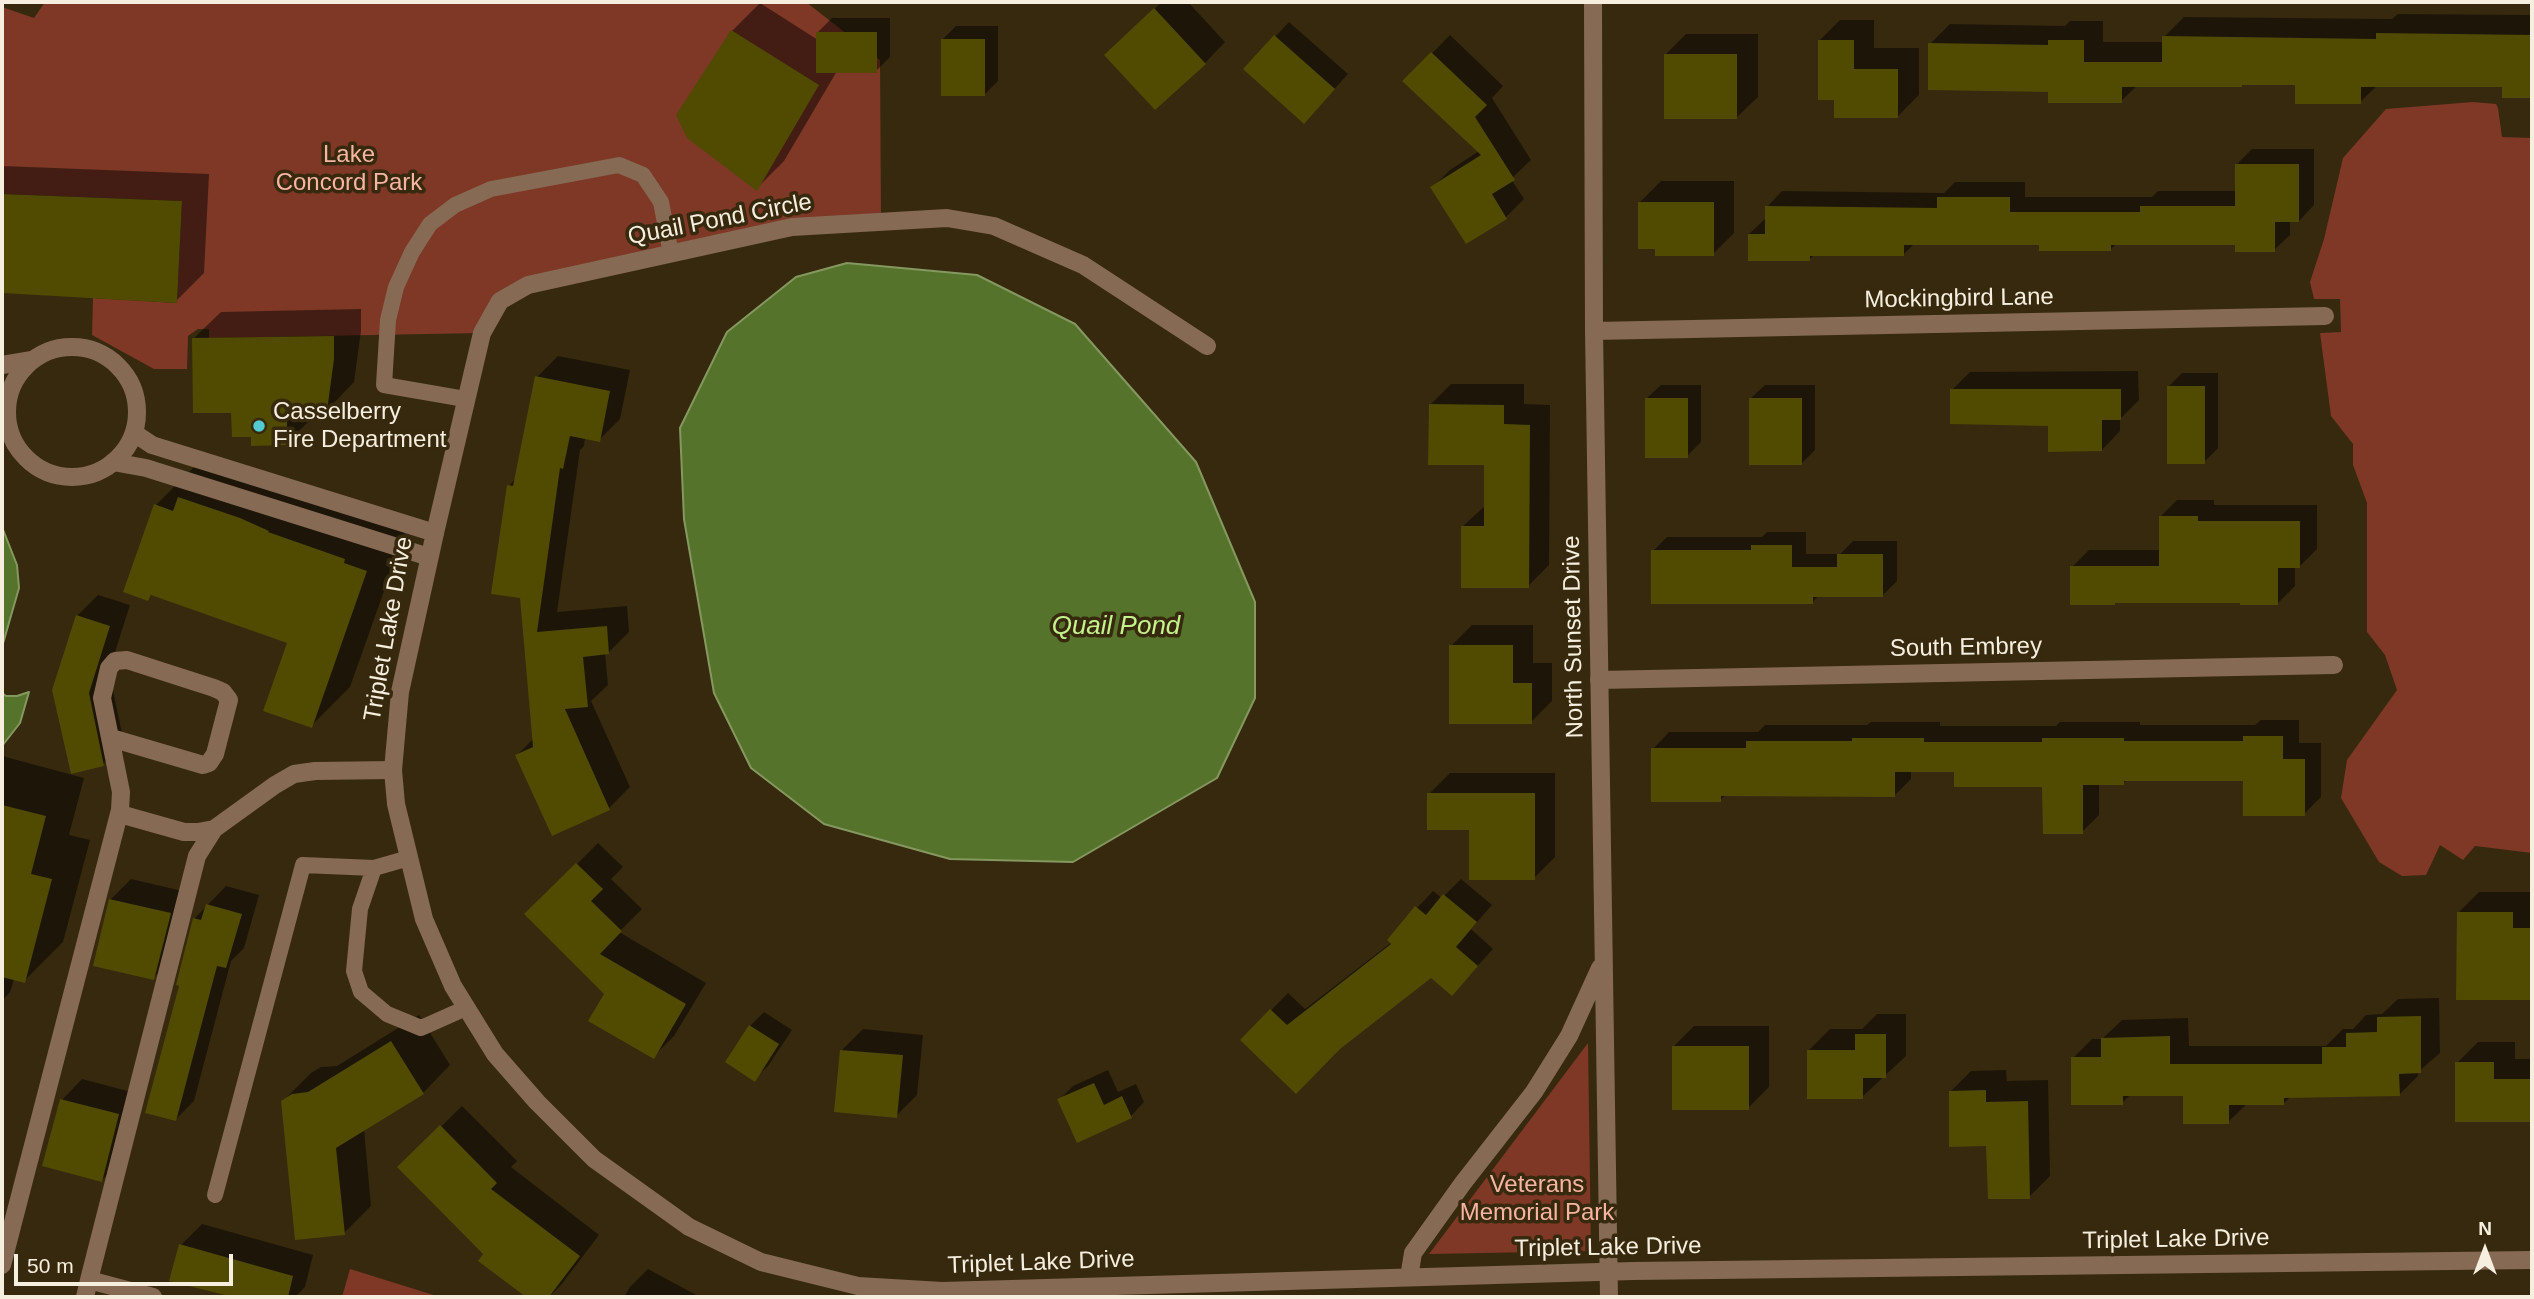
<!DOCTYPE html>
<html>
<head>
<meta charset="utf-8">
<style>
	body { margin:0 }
	#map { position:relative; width:2534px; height:1299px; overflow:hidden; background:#37290e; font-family:Arial,sans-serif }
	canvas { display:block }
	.frame { position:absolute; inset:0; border:4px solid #f6eede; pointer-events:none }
	.north { position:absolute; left:2450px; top:1215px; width:70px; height:70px; -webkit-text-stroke:5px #37290e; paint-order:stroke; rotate:0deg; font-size:19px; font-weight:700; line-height:28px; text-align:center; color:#f6eede }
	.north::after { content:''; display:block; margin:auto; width:24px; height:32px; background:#f6eede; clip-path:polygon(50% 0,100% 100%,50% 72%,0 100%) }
	.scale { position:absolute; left:14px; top:1254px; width:219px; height:32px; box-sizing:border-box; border:4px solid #f6eede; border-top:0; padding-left:9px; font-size:21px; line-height:24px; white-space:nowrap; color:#f6eede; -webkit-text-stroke:5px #37290e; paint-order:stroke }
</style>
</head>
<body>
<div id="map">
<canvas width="2534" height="1299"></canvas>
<div class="frame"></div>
<div class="north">N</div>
<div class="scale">50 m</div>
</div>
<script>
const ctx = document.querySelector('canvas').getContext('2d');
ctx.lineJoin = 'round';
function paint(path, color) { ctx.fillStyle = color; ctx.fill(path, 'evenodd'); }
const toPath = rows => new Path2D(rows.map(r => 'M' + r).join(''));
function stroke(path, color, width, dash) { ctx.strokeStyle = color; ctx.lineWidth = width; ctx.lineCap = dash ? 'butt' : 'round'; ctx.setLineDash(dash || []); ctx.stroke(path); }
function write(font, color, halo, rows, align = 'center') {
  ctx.font = font + ' Arial,sans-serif'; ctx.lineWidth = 7; ctx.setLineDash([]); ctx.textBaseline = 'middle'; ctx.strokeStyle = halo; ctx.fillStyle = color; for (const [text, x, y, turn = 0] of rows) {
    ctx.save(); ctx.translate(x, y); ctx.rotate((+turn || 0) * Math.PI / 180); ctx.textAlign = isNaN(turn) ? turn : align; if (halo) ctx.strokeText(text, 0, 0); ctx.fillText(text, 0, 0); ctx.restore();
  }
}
paint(toPath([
	[45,2,806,2,880,60,881,221,792,227,528,285,482,333,209,338,209,329,198,329,188,336,187,369,154,369,92,335,93,298,177,303,182,201,2,194,2,7,34,18],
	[2473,102,2496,104,2498,108,2502,137,2532,138,2532,853,2475,846,2463,860,2440,845,2426,875,2402,876,2379,862,2341,798,2347,760,2397,690,2385,655,2367,632,2367,503,2353,465,2353,444,2331,416,2320,333,2341,332,2340,299,2314,299,2310,282,2324,239,2343,158,2386,109],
	[1588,1043,1591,1251,1429,1254],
	[350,1269,440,1297,342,1297]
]), '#7e3825');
const water = toPath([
	[847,263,977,275,1075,324,1196,462,1255,602,1255,698,1217,778,1073,862,950,859,824,824,751,768,714,693,684,519,680,428,727,332,796,277,847,263],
	[2,527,17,565,19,588,2,647,2,527],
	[29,692,20,723,2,746,2,693,6,696,17,696,29,692]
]);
paint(water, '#55732a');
stroke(water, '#859860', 2);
paint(toPath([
	[1162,2,1188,2,1225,42,1205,63,1127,34],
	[760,3,818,40,818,32,832,18,890,18,890,57,876,71,837,71,784,161,757,188,678,115,732,31],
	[2398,14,2532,15,2532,97,2504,97,2504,85,2378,85,2360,102,2296,83,2138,85,2121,101,2050,90,1930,44,1950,24,2065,26,2070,21,2103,21,2103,42,2164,42,2164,37,2184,17,2392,19],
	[1840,20,1874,20,1874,48,1919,48,1919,95,1898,116,1836,98,1819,41],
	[1289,22,1348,74,1318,107,1245,69],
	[956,26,998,26,998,81,984,95,942,40],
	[1686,34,1758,34,1758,97,1737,117,1665,55],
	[1450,35,1503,86,1492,98,1531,160,1511,179,1524,199,1506,217,1467,242,1432,188,1450,170,1479,151,1405,81],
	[2252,149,2314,149,2314,205,2299,221,2290,221,2290,235,2274,250,2236,244,2116,244,2111,249,2041,244,1914,244,1904,254,1815,254,1809,260,1749,234,1765,219,1767,207,1782,191,1944,193,1955,182,2025,182,2025,197,2152,197,2158,191,2236,191,2236,165],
	[2,166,209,174,204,273,176,301,2,291],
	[1661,181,1734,181,1734,233,1713,254,1656,247,1640,202],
	[361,309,361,331,354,382,327,410,314,410,314,416,286,444,233,411,193,339,221,312],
	[558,356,630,370,620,419,599,440,585,437,584,446,580,450,557,612,627,606,629,632,608,653,605,653,608,685,591,701,630,787,609,808,517,755,534,738,522,597,509,486,517,477,537,377],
	[2138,371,2139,400,2120,419,2120,431,2102,450,2049,424,1952,390,1970,372],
	[2182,373,2218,373,2218,448,2204,462,2168,387],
	[1451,384,1524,384,1524,404,1550,405,1549,565,1528,586,1463,526,1486,505,1486,463,1430,405],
	[1661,385,1701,385,1701,442,1687,456,1647,398],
	[1765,385,1815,385,1815,450,1801,464,1751,398],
	[195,466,405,532,350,687,311,726,289,641,153,594,148,599,156,505],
	[2177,500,2214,500,2214,505,2317,505,2317,549,2300,566,2295,566,2295,586,2278,603,2241,601,2072,567,2089,550,2160,550,2160,517],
	[1767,532,1806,532,1806,554,1840,554,1853,541,1897,541,1897,581,1883,595,1819,595,1813,602,1653,551,1667,537,1762,537],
	[98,595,130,605,109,671,124,743,103,764,72,771,77,616],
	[1472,625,1533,625,1533,663,1552,663,1552,701,1531,722,1451,646],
	[2261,720,2299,720,2299,743,2321,743,2321,797,2304,814,2244,780,2127,780,2123,783,2099,783,2099,815,2082,832,2044,785,1956,770,1911,770,1911,779,1894,796,1726,795,1720,800,1653,749,1669,732,1758,732,1765,725,1867,725,1871,722,1940,722,1940,726,2056,726,2060,722,2140,722,2140,725,2255,725],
	[2,756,84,778,69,835,90,840,63,942,24,981,14,979,10,992,2,1001],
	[1450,773,1555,773,1555,857,1534,878,1429,794],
	[598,843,623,867,611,879,642,909,619,932,706,983,674,1036,653,1057,607,994,527,914],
	[131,879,191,893,174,957,153,978,110,900],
	[1461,879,1492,905,1471,929,1493,949,1452,994,1431,976,1342,1045,1242,1040,1288,993,1305,1009,1392,942,1417,908,1433,891,1442,898],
	[226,886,259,895,244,948,231,961,194,1101,176,1119,181,985,194,919],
	[2479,892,2532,892,2532,999,2458,998,2458,913],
	[2439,998,2440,1053,2418,1072,2418,1076,2399,1095,2291,1096,2284,1103,2248,1103,2228,1122,2185,1095,2130,1095,2122,1103,2073,1058,2092,1039,2102,1039,2122,1020,2188,1018,2189,1046,2326,1046,2343,1029,2353,1029,2366,1015,2382,1014,2398,999],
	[764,1012,792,1030,768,1066,754,1079,727,1062,750,1026],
	[1877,1014,1906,1014,1906,1056,1862,1097,1809,1050,1830,1029,1862,1029],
	[419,1015,450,1065,423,1093,364,1129,371,1206,344,1233,283,1101,311,1073,321,1067,337,1066],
	[1694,1026,1769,1026,1769,1087,1748,1108,1673,1047],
	[863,1029,923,1035,917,1095,896,1116,842,1050],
	[2478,1042,2515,1042,2515,1059,2532,1059,2532,1120,2457,1120,2457,1063],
	[1108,1070,1118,1092,1136,1084,1144,1102,1131,1116,1059,1100,1073,1086],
	[2006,1070,2007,1081,2048,1080,2050,1176,2029,1197,1950,1092,1971,1071],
	[82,1079,139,1094,123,1159,102,1180,62,1100],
	[462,1106,517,1161,511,1167,599,1235,561,1285,549,1297,529,1297,480,1260,485,1254,400,1167],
	[202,1224,313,1255,305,1287,295,1297,241,1297,171,1280,181,1245],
	[648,1269,700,1297,624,1297,630,1287]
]), '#0007');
paint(toPath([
	[1154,8,1206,64,1155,110,1104,55],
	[731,30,819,85,757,191,687,138,676,115],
	[816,32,877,32,877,73,816,73],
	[2376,33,2532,35,2532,98,2502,98,2502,87,2361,87,2361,104,2295,104,2295,85,2242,85,2242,87,2122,87,2122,103,2048,103,2048,92,1928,90,1928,43,2048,45,2048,40,2084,40,2084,62,2162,62,2162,36,2376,39],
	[1274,35,1335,89,1304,124,1243,69],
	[941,39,985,39,985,96,941,96],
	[1818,40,1854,40,1854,69,1898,69,1898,118,1834,118,1834,100,1818,100],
	[1431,52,1487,105,1475,117,1515,180,1492,194,1507,219,1466,244,1430,187,1481,155,1402,81],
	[1664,54,1737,54,1737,119,1664,119],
	[2235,164,2299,164,2299,222,2275,222,2275,252,2235,252,2235,245,2111,245,2111,251,2039,251,2039,245,1904,245,1904,256,1810,256,1810,261,1748,261,1748,234,1765,234,1765,206,1937,208,1937,197,2010,197,2010,212,2140,212,2140,206,2235,206],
	[2,194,182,201,177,303,2,293],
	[1638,202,1714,202,1714,256,1655,256,1655,249,1638,249],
	[334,336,334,359,327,411,287,413,287,445,251,446,251,437,232,437,231,413,193,413,192,338],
	[535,376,610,391,600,442,570,436,563,469,560,468,537,632,607,626,609,654,583,657,588,707,565,709,610,810,552,836,515,755,533,747,520,598,491,594,507,485,513,486],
	[2167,386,2205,386,2205,464,2167,464],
	[1950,389,2121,389,2121,420,2102,420,2102,451,2048,452,2048,426,1950,424],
	[1645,398,1688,398,1688,458,1645,458],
	[1749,398,1802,398,1802,465,1749,465],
	[1429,404,1504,405,1504,424,1530,425,1529,588,1461,588,1461,526,1484,526,1484,465,1428,465],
	[178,497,240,518,269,531,268,532,345,559,344,563,367,571,312,728,263,711,287,643,151,595,148,601,123,592,154,504,173,511],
	[2159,516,2198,516,2198,521,2300,521,2300,568,2278,568,2278,605,2240,605,2240,603,2115,603,2115,605,2070,605,2070,566,2159,566],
	[1751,545,1792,545,1792,567,1837,567,1837,554,1883,554,1883,597,1813,597,1813,604,1651,604,1651,550,1751,550],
	[76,615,110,626,89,693,104,766,71,774,52,690],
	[1449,645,1513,645,1513,683,1532,683,1532,724,1449,724],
	[2243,736,2283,736,2283,759,2305,759,2305,816,2243,816,2243,781,2124,781,2124,785,2083,785,2083,834,2043,834,2042,787,1954,787,1954,772,1895,772,1895,797,1721,796,1721,802,1651,802,1651,748,1746,748,1746,741,1852,741,1852,738,1924,738,1924,742,2042,742,2042,738,2124,738,2124,741,2243,741],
	[1427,793,1535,793,1535,880,1469,880,1469,830,1427,830],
	[2,805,46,816,31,874,52,879,25,983,2,977],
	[576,863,603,889,591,901,622,931,600,954,686,1004,654,1059,588,1021,604,994,524,914],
	[1443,894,1477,922,1456,947,1478,966,1452,996,1431,978,1340,1049,1296,1094,1240,1040,1270,1009,1287,1025,1391,944,1387,940,1415,906,1426,915],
	[109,899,171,913,154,980,93,966],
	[206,904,242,914,226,968,217,966,176,1121,145,1113,179,986,176,985,193,918,201,920],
	[2457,912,2513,912,2513,928,2532,928,2532,1000,2456,1000],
	[2421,1016,2421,1073,2399,1074,2400,1096,2284,1098,2284,1105,2229,1105,2229,1124,2183,1124,2183,1096,2123,1096,2123,1105,2071,1105,2071,1057,2101,1057,2101,1038,2170,1036,2170,1064,2322,1064,2322,1047,2346,1047,2346,1033,2377,1032,2377,1017],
	[749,1025,779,1044,755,1082,725,1062],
	[1855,1034,1886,1034,1886,1078,1863,1078,1863,1099,1807,1099,1807,1050,1855,1050],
	[391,1041,424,1094,336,1148,345,1235,295,1240,281,1101,292,1094,308,1092],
	[1672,1046,1749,1046,1749,1110,1672,1110],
	[840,1050,903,1055,897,1118,834,1112],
	[2455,1062,2494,1062,2494,1079,2532,1079,2532,1122,2455,1122],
	[1094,1083,1104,1105,1122,1096,1132,1118,1077,1143,1057,1099],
	[1986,1090,1986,1102,2028,1101,2030,1199,1988,1199,1986,1146,1949,1147,1949,1091],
	[60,1099,119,1114,102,1182,42,1166],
	[440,1125,497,1183,491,1189,580,1256,549,1297,526,1297,478,1261,483,1254,397,1167],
	[179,1244,293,1276,288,1297,233,1297,169,1281]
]), '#504b01');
stroke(toPath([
	[465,399,384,385,388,320,396,287,412,252,430,224,455,205,491,189,619,165,643,175,661,202,671,254],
	[374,868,360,909,354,971,361,992,387,1014,421,1028,466,1008],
	[215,1195,303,865,374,868,409,858]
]), '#866a54', 16);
stroke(toPath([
	[1594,331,2325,316],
	[435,533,482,333,500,301,528,285,792,227,947,218,994,226,1083,265,1207,346],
	[1599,680,2334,665],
	[120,814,184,832,198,832,214,829,275,785,294,774,315,771,393,770],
	[2,1265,120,810,121,792,102,698,109,668,115,661,127,660,214,688,223,692,229,700,215,754,209,763,203,765,111,738],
	[89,1280,197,856,214,829],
	[85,1297,89,1280,153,1297]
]), '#866a54', 18);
stroke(toPath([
	[1593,2,1594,331,1609,1297],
	'7 412a65 65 0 1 1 130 0a65 65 0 1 1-130 0Z',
	[2,365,32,360],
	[134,433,152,445,435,533,400,692,393,770,396,804,424,919,453,986,495,1054,537,1102,594,1159,689,1227,761,1262,858,1286,942,1291,1633,1271,2532,1260],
	[113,462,146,468,429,557],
	[1409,1277,1413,1253,1463,1183,1534,1092,1569,1036,1600,968]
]), '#866a54', 18);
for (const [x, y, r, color] of [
	[259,426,7,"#52ccd0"]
]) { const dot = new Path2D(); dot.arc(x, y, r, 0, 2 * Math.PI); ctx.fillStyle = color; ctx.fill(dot); stroke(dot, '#37290e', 2.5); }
write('24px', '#f7b4a2', '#37290e', [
	["Lake",349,155],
	["Concord Park",349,183],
	["Veterans",1537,1185],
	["Memorial Park",1537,1213]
]);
write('24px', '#f6eede', '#37290e', [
	["Quail Pond Circle",720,220,-11],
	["Mockingbird Lane",1959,299,-1],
	["Triplet Lake Drive",389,629,-80],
	["North Sunset Drive",1574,637,-91],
	["South Embrey",1966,648,-1],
	["Triplet Lake Drive",2176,1240,-1],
	["Triplet Lake Drive",1608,1248,-1],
	["Triplet Lake Drive",1041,1263,-2]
]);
write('24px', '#f6eede', '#37290e', [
	["Casselberry",273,412],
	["Fire Department",273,440]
], 'left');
write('italic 26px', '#c4f28d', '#37290e', [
	["Quail Pond",1116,627]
]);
</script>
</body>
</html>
